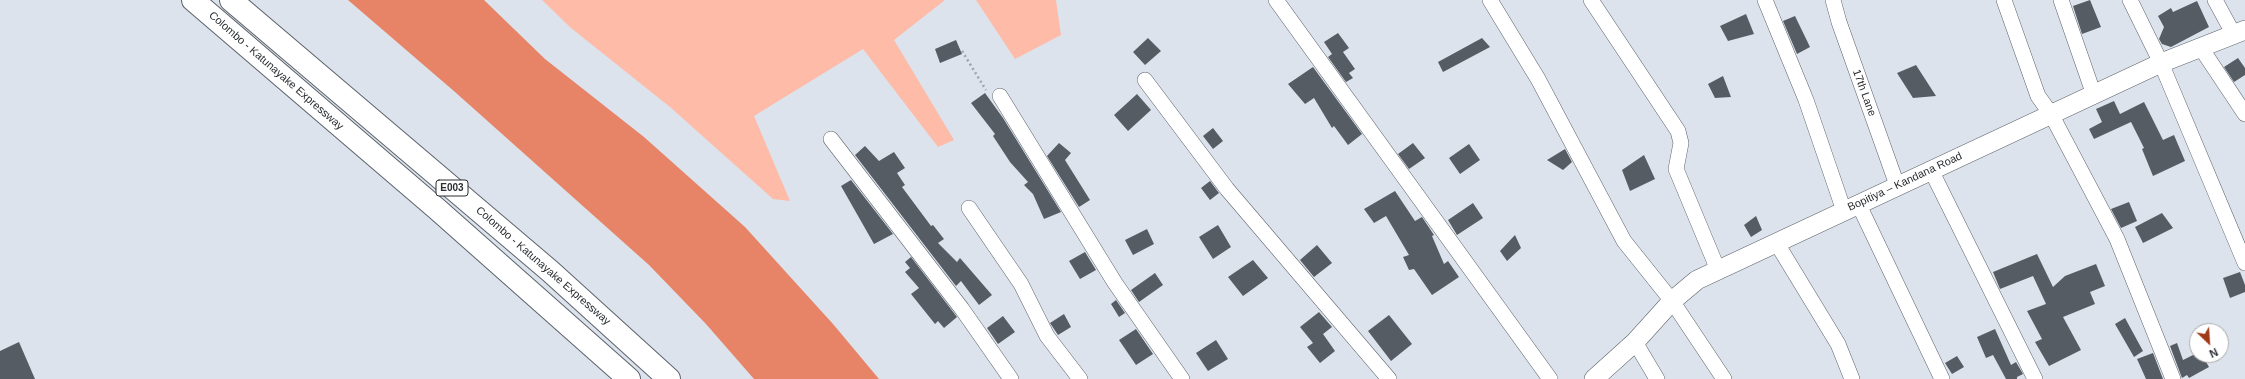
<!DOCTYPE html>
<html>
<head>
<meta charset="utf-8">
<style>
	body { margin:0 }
	#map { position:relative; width:2245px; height:379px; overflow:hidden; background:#dce3ec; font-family:Helvetica,sans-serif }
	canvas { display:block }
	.north { position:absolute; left:2189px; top:323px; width:40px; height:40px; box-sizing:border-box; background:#fff; border:1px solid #aaabac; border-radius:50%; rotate:155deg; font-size:11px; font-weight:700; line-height:16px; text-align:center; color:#2a2d30 }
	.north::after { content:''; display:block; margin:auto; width:14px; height:18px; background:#a03917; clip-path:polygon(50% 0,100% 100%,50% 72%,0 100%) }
</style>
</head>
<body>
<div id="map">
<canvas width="2245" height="379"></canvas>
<div class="north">N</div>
</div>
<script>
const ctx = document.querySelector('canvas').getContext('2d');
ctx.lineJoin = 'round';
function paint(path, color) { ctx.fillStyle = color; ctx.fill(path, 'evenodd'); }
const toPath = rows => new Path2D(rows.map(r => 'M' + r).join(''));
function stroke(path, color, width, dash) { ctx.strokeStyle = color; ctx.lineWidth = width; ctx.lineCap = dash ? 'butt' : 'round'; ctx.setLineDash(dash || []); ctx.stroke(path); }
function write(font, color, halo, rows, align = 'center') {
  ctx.font = font + ' Helvetica,sans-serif'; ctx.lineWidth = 4; ctx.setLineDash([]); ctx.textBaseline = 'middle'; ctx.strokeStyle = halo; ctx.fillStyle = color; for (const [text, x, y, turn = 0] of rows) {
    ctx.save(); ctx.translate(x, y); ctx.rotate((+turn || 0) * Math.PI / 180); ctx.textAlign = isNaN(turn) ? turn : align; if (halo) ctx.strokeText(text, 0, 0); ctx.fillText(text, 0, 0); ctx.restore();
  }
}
paint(toPath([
	[542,0,945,0,894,40,954,140,938,147,863,49,754,116,790,201,773,199,670,107,571,28],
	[976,0,1056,0,1061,35,1015,59]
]), '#febba7');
paint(toPath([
	[348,0,484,0,545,59,644,137,745,227,833,324,879,379,754,379,706,324,649,265,455,92]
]), '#e78467');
paint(toPath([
	[2090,0,2101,27,2082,34,2073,6],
	[2197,1,2209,27,2171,47,2162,44,2159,39,2164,27,2158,16,2171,8,2173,12],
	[1746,14,1754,34,1728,41,1720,26],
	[1795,16,1810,47,1797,54,1783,21],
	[1338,33,1349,48,1343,52,1355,69,1349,73,1353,78,1346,82,1328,57,1332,54,1324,42],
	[1148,38,1161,51,1145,65,1133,52],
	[1482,38,1490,47,1443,72,1438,62],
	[956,40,962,54,940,63,935,49],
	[2238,58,2245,68,2245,75,2234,82,2224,67],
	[1916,65,1936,96,1913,98,1897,73],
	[1313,67,1362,134,1348,145,1334,126,1332,128,1314,98,1305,104,1288,84],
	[1723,76,1731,97,1715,98,1708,84],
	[985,93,1003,118,1061,212,1044,219,1033,194,1024,185,1028,182,1010,162,993,136,995,134,971,103],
	[1137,94,1151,110,1128,131,1114,115],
	[2114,101,2120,114,2144,102,2163,140,2174,135,2185,161,2153,176,2142,149,2144,148,2131,122,2094,139,2089,129,2102,122,2096,109],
	[1213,128,1223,141,1213,149,1203,136],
	[1059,143,1071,153,1065,160,1090,200,1079,207,1047,156],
	[1413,143,1425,158,1409,169,1398,154],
	[1469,144,1480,160,1460,174,1449,158],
	[865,146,879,161,894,152,905,168,897,173,905,185,902,187,931,226,933,225,944,239,938,243,957,262,960,258,992,295,979,305,961,281,956,286,855,155],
	[1565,149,1572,162,1563,170,1547,160],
	[1644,155,1655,179,1630,191,1622,170],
	[851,180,893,234,874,244,841,186],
	[1210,181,1219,193,1210,200,1201,188],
	[1395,191,1415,221,1422,217,1434,235,1432,236,1444,264,1448,261,1459,277,1432,295,1414,269,1409,270,1403,257,1409,255,1386,216,1374,223,1364,209],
	[2129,202,2137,221,2121,228,2111,209],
	[1473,203,1483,218,1457,235,1448,220],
	[2162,213,2173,228,2143,243,2135,227],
	[1756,216,1762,230,1751,237,1744,225],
	[1218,225,1231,247,1213,259,1199,237],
	[1147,229,1154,244,1133,255,1125,240],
	[1515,235,1521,248,1507,261,1500,251],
	[1317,245,1332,263,1314,277,1300,260],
	[1085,252,1096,270,1080,279,1069,261],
	[2037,254,2053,287,2065,276,2096,264,2105,286,2090,292,2095,304,2063,317,2081,350,2049,366,2035,342,2042,339,2027,311,2046,304,2033,276,2000,289,1993,272],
	[911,257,957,317,944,328,938,321,935,324,911,294,919,288,905,272,910,268,905,262],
	[1253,260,1268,278,1243,296,1228,277],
	[2240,272,2245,285,2245,292,2230,298,2223,278],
	[1155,273,1163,285,1139,302,1131,290],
	[1116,300,1125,313,1119,317,1111,304],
	[1319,312,1332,327,1323,334,1335,351,1320,363,1307,347,1313,343,1300,327],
	[1064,314,1071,327,1058,335,1050,323],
	[1389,315,1412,344,1391,361,1368,331],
	[1003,316,1015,332,998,344,987,328],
	[2125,318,2143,351,2134,357,2115,324],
	[1136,329,1153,354,1136,365,1119,340],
	[1995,329,2011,365,2016,362,2023,374,2017,377,2017,379,2006,379,1993,355,1986,358,1977,337],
	[1216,340,1228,359,1208,371,1196,353],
	[19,342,35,379,0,379,0,351],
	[2177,343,2183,360,2193,355,2202,355,2209,367,2189,378,2187,375,2182,378,2170,346],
	[2153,353,2163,379,2146,379,2137,359],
	[1957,356,1964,367,1952,374,1945,363]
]), '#565c63');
const minor = toPath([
	[1276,0,1550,379],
	[1490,0,1538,79,1624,241,1672,301,1724,379],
	[1591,0,1678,131,1681,143,1676,169,1718,270],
	[1765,0,1806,100,1844,211],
	[1833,0,1839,22,1897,185],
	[2004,0,2038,96,2051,114,2117,239,2173,379],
	[2061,0,2094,95],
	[2130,0,2161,63,2245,263],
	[2215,0,2234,35],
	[2201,48,2245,114],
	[1145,80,1227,189,1389,379],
	[1000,96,1115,283,1182,379],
	[831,139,962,309,1011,379],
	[1931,170,2035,379],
	[1858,203,1942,379],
	[969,208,1021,284,1047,336,1080,379],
	[1776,242,1838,344,1852,379],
	[1635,342,1657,379]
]);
const tertiary = toPath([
	[1594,379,1635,342,1672,301,1697,280,2161,63,2245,30]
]);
const motorway = toPath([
	[193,0,437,209,629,379],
	[231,0,550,271,669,379]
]);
stroke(minor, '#5d636b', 16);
stroke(tertiary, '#5d636b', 20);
stroke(motorway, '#5d636b', 24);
stroke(toPath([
	[962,51,986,90]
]), '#9ea3aa', 2.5, [2, 3]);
stroke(minor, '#fff', 15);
stroke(tertiary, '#fff', 19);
stroke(motorway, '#fff', 22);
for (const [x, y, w] of [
	[452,188,32]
]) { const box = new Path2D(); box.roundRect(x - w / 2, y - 8, w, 16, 3); ctx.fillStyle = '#fff'; ctx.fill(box); stroke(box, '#2a2d30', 1); }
write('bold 10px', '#2a2d30', null, [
	["E003",452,188]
]);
write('11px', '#2a2d30', '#fff', [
	["Colombo - Katunayake Expressway",276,71,41],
	["17th Lane",1864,93,70],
	["Bopitiya – Kandana Road",1905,182,-25],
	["Colombo - Katunayake Expressway",543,266,41]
]);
</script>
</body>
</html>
